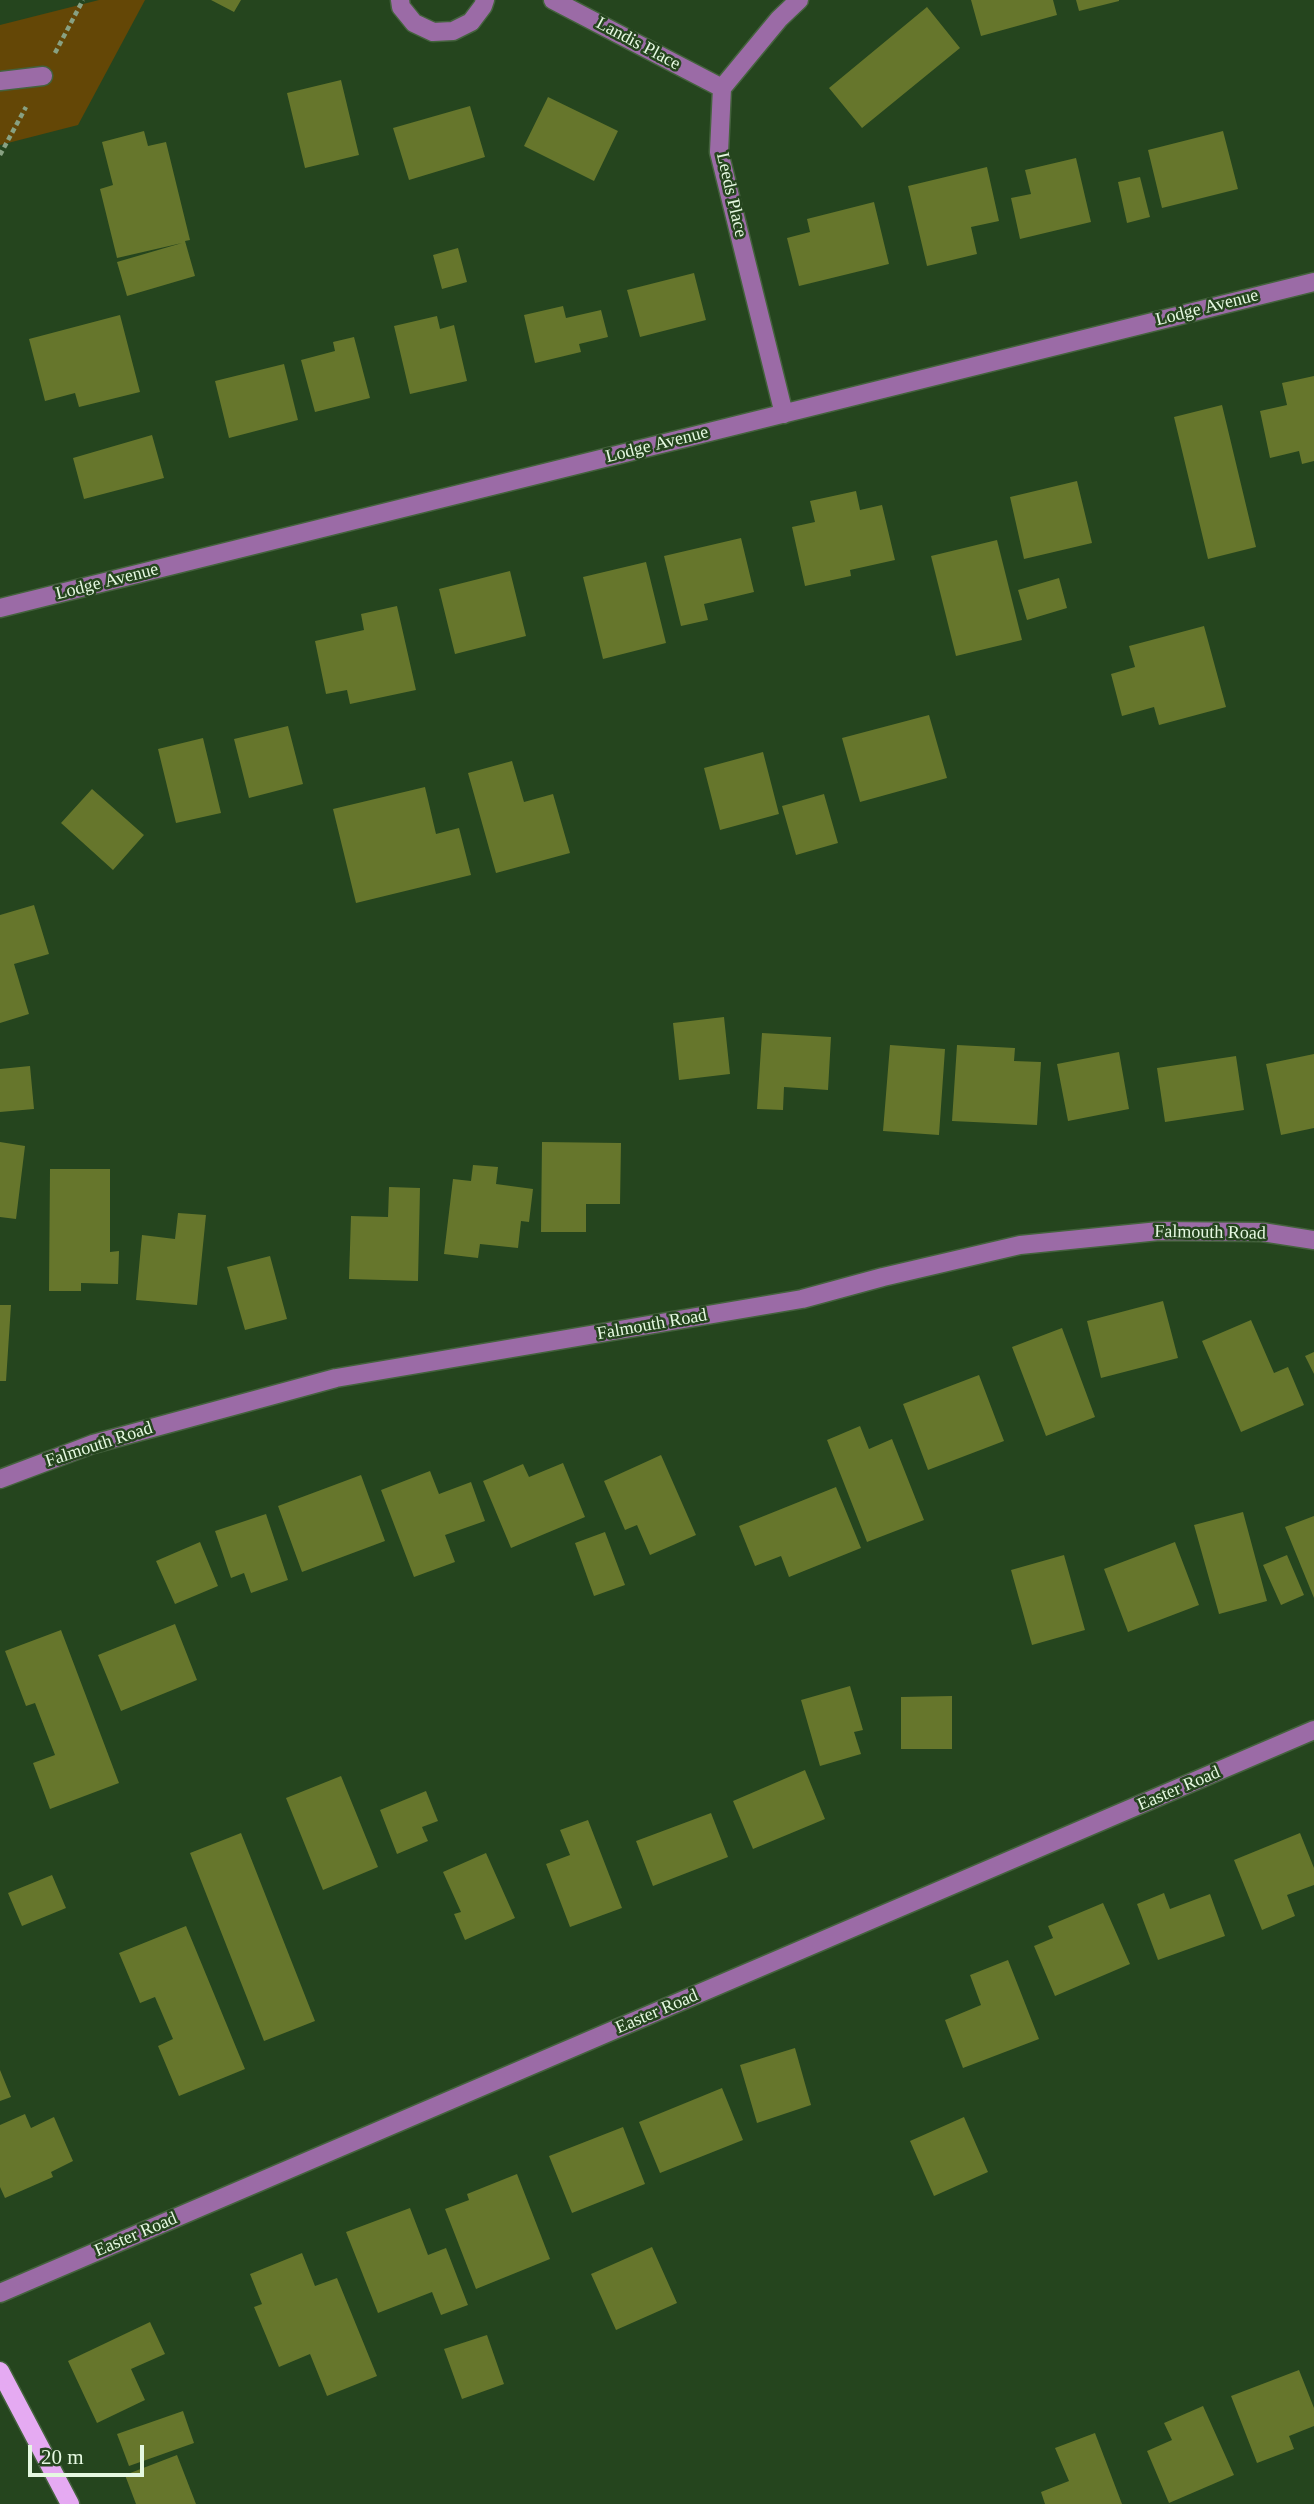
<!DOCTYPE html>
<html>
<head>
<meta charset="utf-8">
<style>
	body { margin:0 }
	#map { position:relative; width:1314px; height:2504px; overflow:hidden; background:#25451e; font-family:Georgia,serif }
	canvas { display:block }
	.scale { position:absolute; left:28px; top:2445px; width:116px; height:32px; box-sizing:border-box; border:4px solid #e5f8e1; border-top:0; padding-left:9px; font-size:21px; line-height:24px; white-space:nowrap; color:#e5f8e1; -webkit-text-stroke:5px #25451e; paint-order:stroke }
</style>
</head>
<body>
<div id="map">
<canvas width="1314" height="2504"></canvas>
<div class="scale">20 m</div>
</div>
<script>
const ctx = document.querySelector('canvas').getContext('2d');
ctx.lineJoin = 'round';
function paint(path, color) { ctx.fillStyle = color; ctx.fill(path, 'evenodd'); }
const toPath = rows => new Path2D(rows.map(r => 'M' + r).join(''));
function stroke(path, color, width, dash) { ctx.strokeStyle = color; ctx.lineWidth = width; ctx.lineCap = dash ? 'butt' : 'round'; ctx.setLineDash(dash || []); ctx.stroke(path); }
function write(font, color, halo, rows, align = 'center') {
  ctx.font = font + ' Georgia,serif'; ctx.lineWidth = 5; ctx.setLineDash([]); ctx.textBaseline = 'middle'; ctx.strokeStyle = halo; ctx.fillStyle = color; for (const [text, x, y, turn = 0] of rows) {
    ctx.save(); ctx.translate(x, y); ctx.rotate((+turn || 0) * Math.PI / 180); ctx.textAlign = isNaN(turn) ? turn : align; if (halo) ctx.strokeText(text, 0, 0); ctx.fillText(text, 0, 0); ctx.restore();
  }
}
paint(toPath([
	[99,0,145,0,78,125,0,145,0,25]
]), '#644706');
paint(toPath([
	[211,0,241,0,234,12],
	[971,0,1053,0,1057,15,981,36],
	[1076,0,1119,0,1119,1,1079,11],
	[927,7,960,48,862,128,829,88],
	[341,80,359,155,305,168,287,93],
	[548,97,618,131,594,181,524,146],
	[470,106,485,157,409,180,393,128],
	[144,131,148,146,166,142,190,240,185,241,195,276,127,296,117,262,182,243,117,258,100,189,113,185,102,142],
	[1223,131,1238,189,1162,208,1148,150],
	[1076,158,1091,222,1020,239,1011,198,1031,194,1025,170],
	[987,167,999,221,971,227,977,254,927,266,908,186],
	[1140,177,1150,217,1127,223,1118,182],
	[874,202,889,264,799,286,787,238,810,232,807,219],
	[458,248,467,282,442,289,433,255],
	[694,273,706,320,640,337,627,290],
	[563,306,566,318,601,310,608,337,579,344,581,352,535,363,524,315],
	[120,315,140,392,79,407,75,393,45,401,29,339],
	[437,316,440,329,454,325,467,381,410,394,394,326],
	[354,337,370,398,315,412,301,360,335,351,333,342],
	[284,364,298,420,229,438,215,381],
	[1314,376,1314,461,1302,464,1299,451,1270,458,1260,411,1287,405,1282,383],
	[1222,405,1256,547,1208,559,1174,417],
	[152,435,164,478,84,499,73,458],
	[1077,481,1092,543,1024,559,1010,497],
	[856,491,860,510,882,505,895,560,850,570,851,576,805,586,792,527,815,522,810,501],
	[741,538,754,592,704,604,708,620,681,626,664,556],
	[997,540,1022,640,956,656,931,556],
	[646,562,666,643,603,659,583,577],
	[510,571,526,636,455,654,439,589],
	[1059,578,1067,608,1027,620,1018,590],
	[397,606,416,690,350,704,347,690,326,694,315,641,364,630,361,614],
	[1204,626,1226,707,1159,725,1154,707,1122,716,1111,674,1135,667,1129,646],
	[929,715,947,778,860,802,842,738],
	[288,726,303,784,249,798,234,739],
	[203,738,221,813,176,823,158,749],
	[763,752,779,814,720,830,704,768],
	[512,761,524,802,553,794,570,853,496,873,468,773],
	[425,787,436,834,459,828,471,875,356,903,333,809],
	[92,789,144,835,113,870,61,823],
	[824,794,838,843,796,855,782,806],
	[34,905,49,954,14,964,29,1014,0,1023,0,915],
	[724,1017,730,1074,679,1080,673,1023],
	[762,1033,831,1037,828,1090,784,1087,783,1110,757,1109],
	[890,1045,945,1049,939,1135,883,1131],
	[957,1045,1015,1048,1014,1061,1041,1062,1037,1125,952,1121],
	[1119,1052,1129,1109,1068,1121,1057,1064],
	[1314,1054,1314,1128,1281,1135,1266,1064],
	[1236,1056,1244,1110,1165,1122,1157,1068],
	[30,1066,34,1109,0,1112,0,1069],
	[0,1142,25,1146,16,1219,0,1217],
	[542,1142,621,1143,620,1204,586,1204,586,1232,541,1232],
	[473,1165,498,1167,496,1184,533,1189,529,1222,521,1221,518,1248,480,1244,478,1258,444,1254,453,1179,471,1181],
	[50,1169,110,1169,110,1252,119,1251,118,1284,81,1283,81,1291,49,1291],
	[389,1187,420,1188,418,1281,349,1279,351,1216,388,1217],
	[178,1213,206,1215,197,1305,136,1300,142,1235,175,1239],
	[270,1256,287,1319,245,1330,227,1267],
	[1163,1301,1178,1358,1101,1378,1087,1321],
	[0,1305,11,1305,6,1381,0,1381],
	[1251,1320,1274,1373,1288,1367,1304,1405,1241,1432,1202,1341],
	[1062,1328,1095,1417,1046,1436,1012,1347],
	[1314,1352,1314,1374,1305,1356],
	[979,1375,1004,1441,928,1470,903,1404],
	[860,1426,869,1449,892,1439,924,1520,867,1542,827,1440],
	[661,1455,696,1535,650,1555,637,1525,625,1530,604,1481],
	[563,1463,585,1517,511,1548,483,1481,523,1464,529,1477],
	[430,1471,439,1494,471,1482,485,1521,445,1535,455,1562,414,1577,381,1490],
	[361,1475,385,1541,302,1572,278,1506],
	[836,1487,861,1548,789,1577,781,1556,755,1566,739,1526],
	[1243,1512,1267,1601,1219,1614,1194,1525],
	[266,1514,288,1580,251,1593,244,1573,231,1578,215,1531],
	[1314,1516,1314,1598,1285,1527],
	[605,1532,625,1585,594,1596,575,1543],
	[200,1542,218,1586,175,1604,156,1561],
	[1175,1542,1199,1605,1128,1632,1104,1569],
	[1064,1555,1085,1630,1032,1645,1011,1570],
	[1287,1555,1304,1595,1281,1605,1263,1565],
	[175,1624,197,1680,121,1711,98,1655],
	[61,1630,119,1783,50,1809,33,1763,55,1755,35,1703,26,1706,5,1651],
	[850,1686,863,1730,854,1732,861,1754,820,1766,801,1700],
	[952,1696,952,1749,901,1749,901,1697],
	[805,1770,825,1819,753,1849,733,1801],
	[341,1776,378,1867,323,1890,286,1798],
	[426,1791,438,1821,422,1827,428,1841,397,1854,380,1810],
	[711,1813,728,1857,653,1886,636,1841],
	[588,1820,622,1908,570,1927,546,1864,570,1855,560,1830],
	[241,1833,315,2021,264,2041,190,1853],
	[1300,1833,1314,1868,1314,1885,1287,1895,1295,1916,1262,1930,1234,1860],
	[486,1853,515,1918,465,1940,454,1914,461,1912,443,1872],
	[52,1875,66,1908,22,1926,8,1893],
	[1164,1893,1170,1909,1210,1894,1225,1936,1158,1960,1137,1904],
	[1103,1903,1130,1964,1055,1996,1034,1946,1053,1938,1048,1926],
	[186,1926,245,2069,179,2096,158,2046,173,2039,155,1997,140,2003,119,1953],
	[1008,1960,1039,2039,963,2068,945,2020,981,2005,970,1975],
	[795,2048,811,2105,757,2123,740,2065],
	[0,2070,11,2097,0,2101],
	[722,2088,743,2140,660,2173,639,2122],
	[25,2114,31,2128,54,2117,73,2161,51,2172,53,2177,5,2198,0,2187,0,2125],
	[964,2117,988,2172,934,2196,910,2141],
	[623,2127,645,2184,572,2213,549,2156],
	[517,2174,550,2259,476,2289,445,2209,469,2200,467,2194],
	[410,2208,428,2255,446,2248,468,2305,441,2315,432,2292,378,2313,346,2232],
	[652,2247,677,2303,616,2330,591,2274],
	[302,2253,315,2286,337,2278,377,2376,327,2396,310,2354,279,2367,254,2307,262,2304,250,2274],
	[150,2322,165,2354,131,2369,145,2400,97,2423,68,2361],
	[487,2335,504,2384,462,2399,444,2349],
	[1299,2370,1314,2408,1314,2426,1289,2436,1294,2449,1257,2463,1231,2396],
	[1203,2406,1234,2475,1169,2503,1147,2451,1172,2440,1164,2423],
	[183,2411,194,2443,129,2466,117,2434],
	[1095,2433,1122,2504,1045,2504,1041,2492,1069,2481,1055,2448],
	[177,2455,196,2504,136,2504,125,2475]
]), '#66762c');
const minor = toPath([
	[400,0,401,7,414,23,433,32,453,31,471,22,483,6,485,0],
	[553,0,722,88],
	[0,81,43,76],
	[784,414,719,152,722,88,779,19,799,0],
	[0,608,1314,282],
	[0,1479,93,1444,336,1378,802,1299,883,1277,1020,1245,1159,1231,1262,1232,1314,1240],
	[0,2293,1314,1730]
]);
const major = toPath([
	[0,2371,70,2504]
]);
stroke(minor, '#44623d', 21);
stroke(major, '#44623d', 21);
stroke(toPath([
	[55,53,83,0],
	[0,155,26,107]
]), '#88a182', 4.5, [5, 3.5]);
stroke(minor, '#9b6ba6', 18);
stroke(major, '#e5aaf2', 18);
write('18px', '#e5f8e1', '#25451e', [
	["Landis Place",638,44,28],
	["Leeds Place",731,195,77],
	["Lodge Avenue",1207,308,-14],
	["Lodge Avenue",657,445,-14],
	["Lodge Avenue",107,582,-14],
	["Falmouth Road",1210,1233,1],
	["Falmouth Road",652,1325,-10],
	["Falmouth Road",99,1445,-18],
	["Easter Road",1179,1789,-23],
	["Easter Road",657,2012,-23],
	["Easter Road",136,2235,-23]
]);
</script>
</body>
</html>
